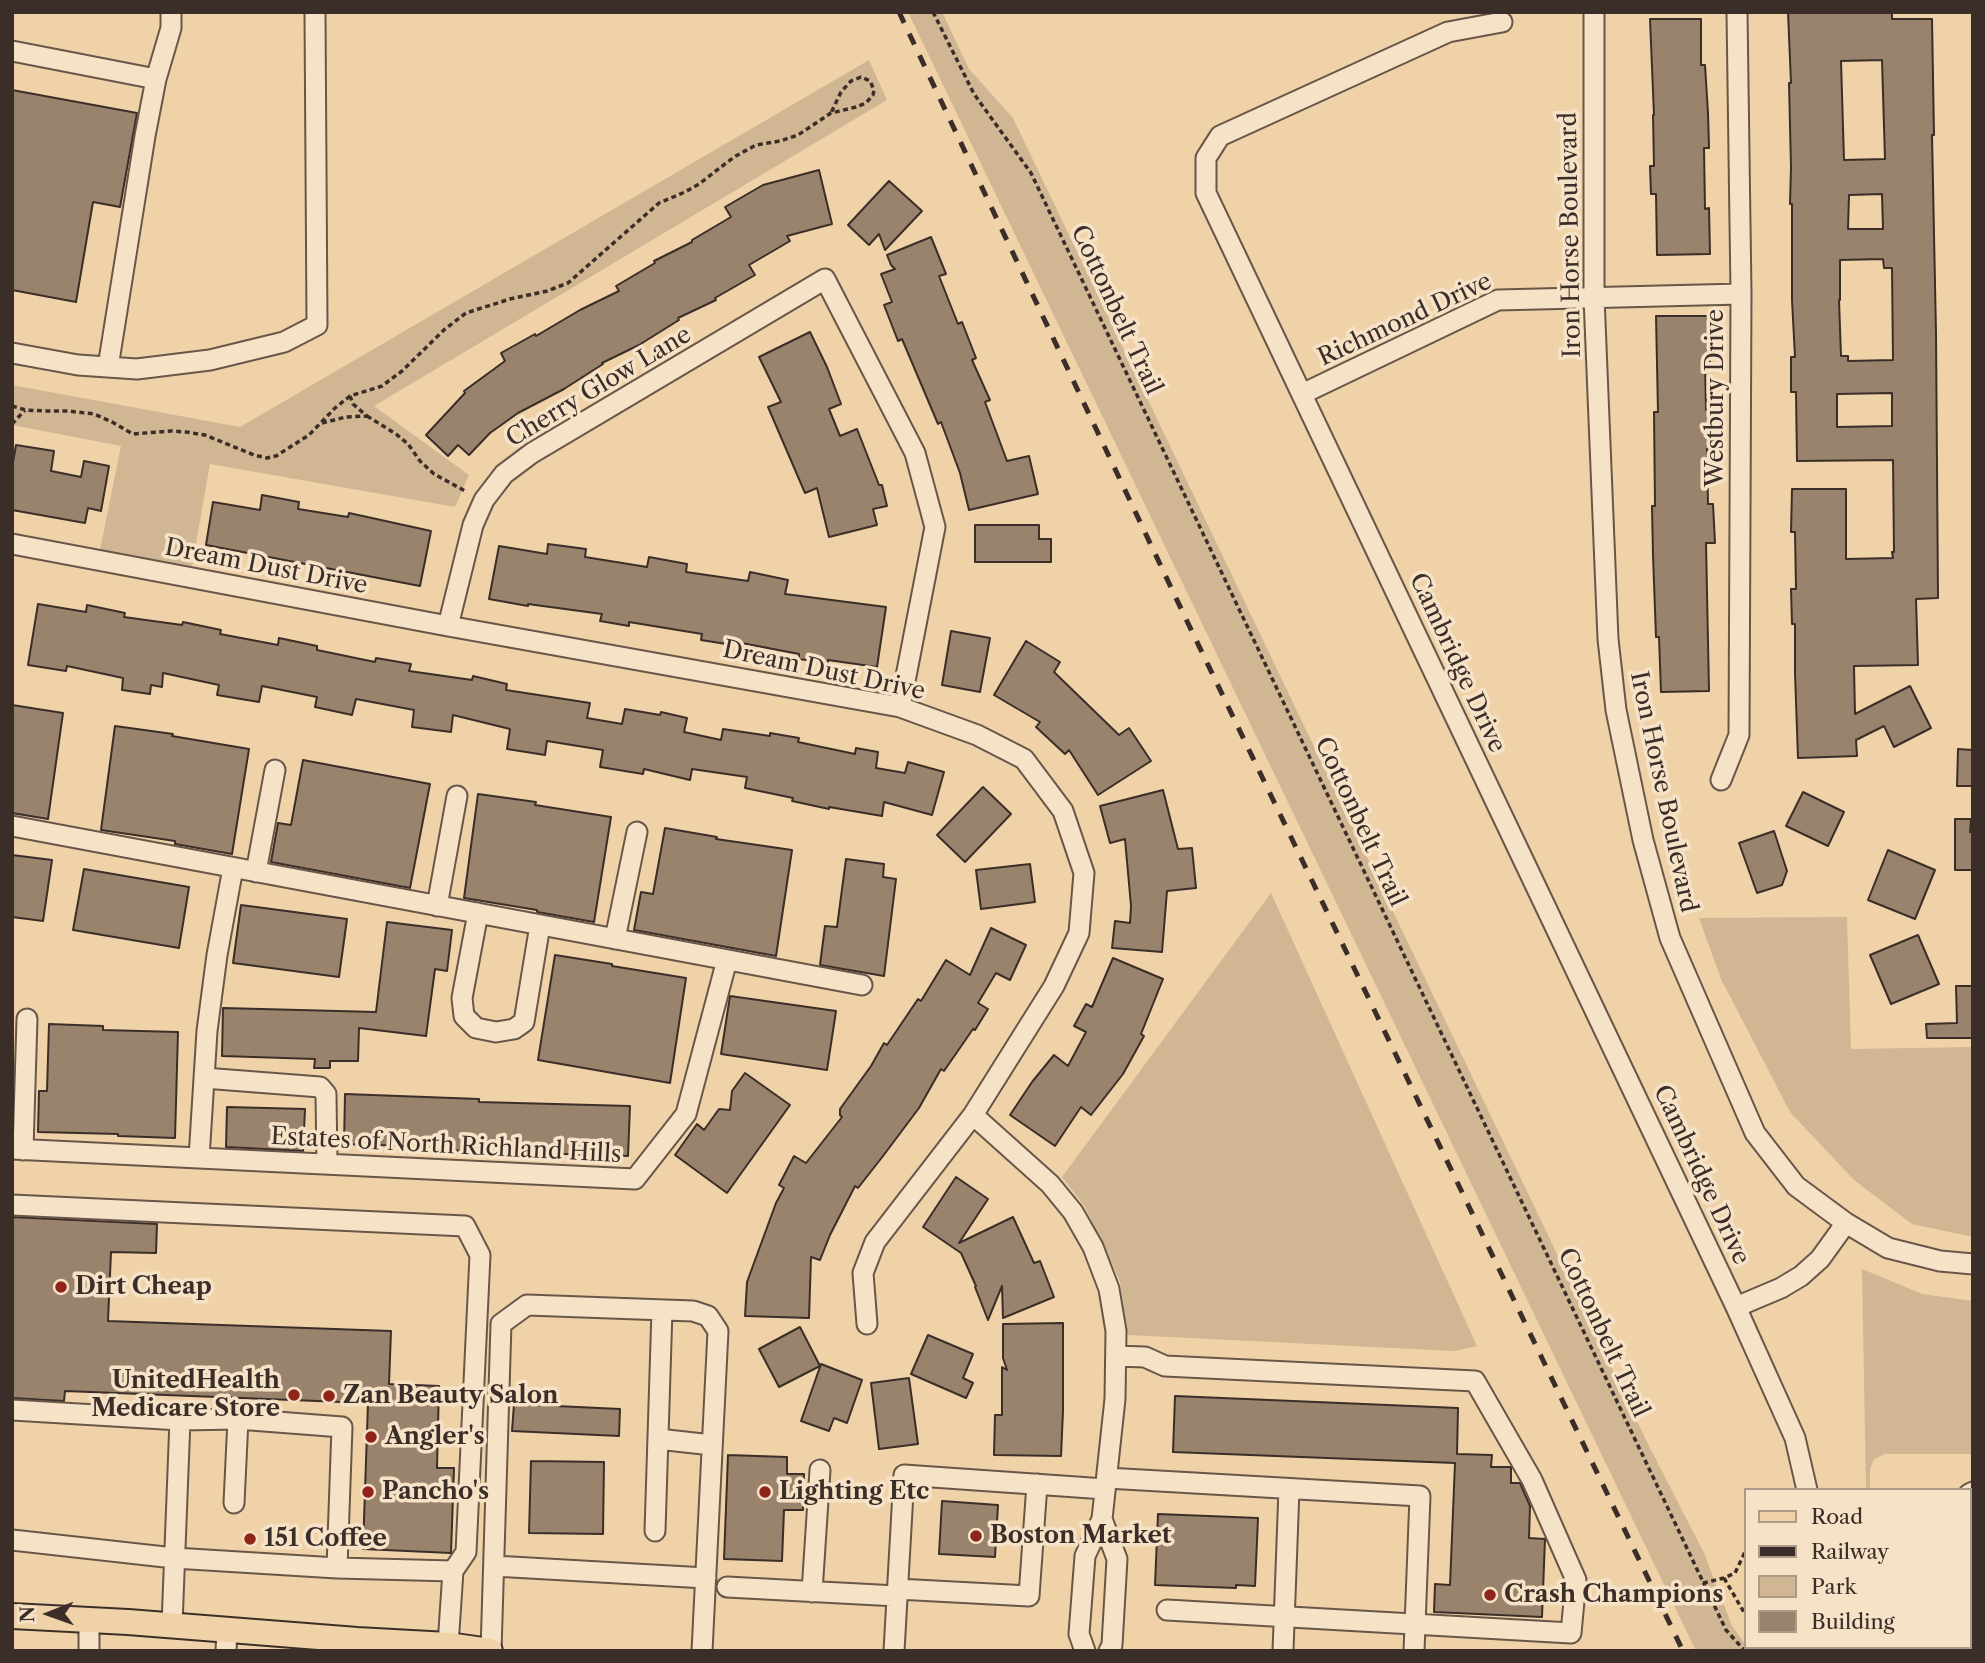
<!DOCTYPE html>
<html>
<head>
<meta charset="utf-8">
<style>
	body { margin:0 }
	#map { position:relative; width:1985px; height:1663px; overflow:hidden; background:#f0d2a9; font-family:"Libre Caslon Text",serif }
	canvas { display:block }
	.frame { position:absolute; inset:0; border:14px solid #3b2e29; pointer-events:none }
	.legend { position:absolute; left:1744px; top:1488px; width:228px; height:161px; box-sizing:border-box; background:#f5e2c7; border:2px solid #ab9a88; margin:0; padding:9px 12px; list-style:none; font-size:21px; color:#3b2e29 }
	.legend li { display:flex; align-items:center; gap:14px; height:35px }
	.legend b { width:35px; border:2px solid #ab9a88 }
	.north { position:absolute; left:14px; top:1579px; width:70px; height:70px; -webkit-text-stroke:5px #f5e2c7; paint-order:stroke; rotate:269deg; font-size:19px; font-weight:700; line-height:28px; text-align:center; color:#3b2e29 }
	.north::after { content:''; display:block; margin:auto; width:24px; height:32px; background:#3b2e29; clip-path:polygon(50% 0,100% 100%,50% 72%,0 100%) }
</style>
</head>
<body>
<div id="map">
<canvas width="1985" height="1663"></canvas>
<div class="frame"></div>
<ul class="legend">
<li><b style="height:9px;background:#f0d2a9"></b>Road</li>
<li><b style="height:9px;background:#3b2e29"></b>Railway</li>
<li><b style="height:19px;background:#d1b693"></b>Park</li>
<li><b style="height:19px;background:#99836c"></b>Building</li>
</ul>
<div class="north">N</div>
</div>
<script>
const ctx = document.querySelector('canvas').getContext('2d');
ctx.lineJoin = 'round';
function paint(path, color) { ctx.fillStyle = color; ctx.fill(path, 'evenodd'); }
const toPath = rows => new Path2D(rows.map(r => 'M' + r).join(''));
function stroke(path, color, width, dash) { ctx.strokeStyle = color; ctx.lineWidth = width; ctx.lineCap = dash ? 'butt' : 'round'; ctx.setLineDash(dash || []); ctx.stroke(path); }
function write(font, color, halo, rows, align = 'center') {
  ctx.font = font + ' "Libre Caslon Text",serif'; ctx.lineWidth = 7; ctx.setLineDash([]); ctx.textBaseline = 'middle'; ctx.strokeStyle = halo; ctx.fillStyle = color; for (const [text, x, y, turn = 0] of rows) {
    ctx.save(); ctx.translate(x, y); ctx.rotate((+turn || 0) * Math.PI / 180); ctx.textAlign = isNaN(turn) ? turn : align; if (halo) ctx.strokeText(text, 0, 0); ctx.fillText(text, 0, 0); ctx.restore();
  }
}
paint(toPath([
	[908,12,942,12,969,69,1013,118,1649,1446,1704,1553,1732,1626,1745,1644,1745,1647,1751,1647,1759,1651,1696,1651],
	[869,60,887,100,374,406,469,475,455,507,210,464,192,566,100,550,121,446,12,425,12,385,240,427],
	[1271,893,1477,1346,1454,1351,1128,1335,1120,1281,1085,1207,1062,1177],
	[1847,917,1851,1049,1973,1047,1973,1237,1912,1224,1854,1180,1790,1112,1721,979,1699,918],
	[1862,1269,1922,1294,1973,1301,1973,1454,1885,1454,1874,1459,1870,1469,1870,1490,1866,1490]
]), '#d1b693');
const building = toPath([
	[1788,12,1892,12,1892,19,1932,19,1934,135,1932,135,1936,333,1938,598,1916,599,1918,665,1854,666,1855,714,1910,686,1931,728,1894,747,1884,726,1856,740,1857,756,1798,758,1795,673,1795,624,1792,624,1791,589,1796,589,1795,532,1791,532,1792,489,1846,489,1846,559,1893,558,1892,552,1894,552,1893,460,1797,461,1796,392,1791,392,1791,357,1795,357,1792,300,1792,204,1790,204,1791,167,1789,83,1791,83,1788,12],
	[1882,60,1885,159,1844,160,1841,61,1882,60],
	[1882,194,1883,229,1848,229,1849,195,1882,194],
	[1883,259,1884,268,1892,268,1893,360,1848,361,1848,356,1841,356,1839,300,1840,300,1840,260,1883,259],
	[1892,393,1892,426,1837,427,1837,394,1892,393],
	[1650,19,1701,19,1701,65,1705,65,1708,113,1709,148,1704,148,1705,209,1709,208,1710,254,1657,255,1656,194,1651,194,1650,166,1654,166,1653,115,1654,115,1650,19],
	[12,90,137,113,120,207,93,202,76,302,12,290,12,90],
	[819,170,832,224,787,236,790,241,749,265,755,275,715,298,716,300,678,318,679,320,639,345,602,363,603,364,564,389,518,413,490,433,469,455,458,445,448,456,426,435,465,393,464,391,505,361,501,353,535,334,536,336,580,310,619,291,616,286,655,263,654,261,692,242,692,240,731,217,725,207,763,185,819,170],
	[889,181,922,211,885,250,879,234,869,245,848,225,889,181],
	[931,237,946,274,939,276,958,324,962,322,976,358,972,360,990,400,985,402,1007,461,1029,456,1038,494,969,510,960,473,941,422,938,424,902,339,898,341,884,305,892,302,881,274,895,269,891,265,887,255,931,237],
	[1656,316,1710,316,1710,361,1705,361,1706,410,1710,410,1711,449,1707,449,1708,504,1713,504,1715,543,1706,543,1709,691,1661,692,1659,637,1656,637,1653,555,1652,506,1655,506,1654,412,1658,412,1656,316],
	[810,332,827,367,841,404,829,409,840,436,857,429,879,485,882,485,887,506,873,509,877,525,829,537,817,488,805,493,768,407,781,402,759,357,810,332],
	[16,445,54,451,51,471,81,477,84,461,109,466,101,511,88,508,85,523,12,510,12,468,16,445],
	[262,495,299,502,298,509,348,517,349,513,431,531,420,586,206,545,213,502,260,510,262,495],
	[975,525,1039,525,1039,539,1051,539,1051,562,975,562,975,525],
	[548,544,586,549,585,557,647,567,649,557,687,564,686,572,748,581,750,572,788,580,785,594,886,607,877,667,828,660,828,663,799,659,799,654,726,640,726,644,701,640,702,634,629,622,629,626,600,621,602,614,528,604,528,606,489,599,499,546,547,554,548,544],
	[38,604,86,612,87,605,125,613,124,617,182,625,183,622,221,630,220,634,278,645,279,638,317,646,317,650,375,662,376,658,411,664,409,671,472,680,473,676,507,684,506,690,590,703,587,718,622,724,625,709,660,715,661,712,687,718,684,732,721,740,723,729,770,736,770,733,799,738,798,742,855,754,856,748,878,752,876,768,905,773,908,762,944,772,932,815,884,802,882,816,829,807,829,809,792,801,793,798,745,788,747,777,692,769,690,780,644,769,643,774,600,767,603,750,547,741,545,755,507,749,510,729,453,715,451,732,412,727,414,710,356,699,352,715,315,707,317,697,262,686,259,702,217,695,219,685,163,673,162,687,151,685,150,694,122,690,123,678,67,666,66,671,28,665,38,604],
	[951,631,990,638,980,692,942,685,951,631],
	[1026,641,1060,662,1054,672,1119,735,1129,728,1151,761,1098,795,1069,750,1065,754,1036,727,1040,722,994,695,1026,641],
	[12,705,63,713,48,819,12,813,12,705],
	[115,726,173,734,172,736,249,749,232,854,175,844,175,841,101,830,115,726],
	[1958,749,1973,750,1973,786,1957,786,1958,749],
	[303,760,430,784,410,888,271,862,278,823,291,825,303,760],
	[983,787,1011,814,965,862,937,835,983,787],
	[1163,790,1178,849,1192,848,1196,888,1167,891,1162,952,1112,948,1115,921,1130,923,1131,906,1125,839,1110,843,1100,806,1163,790],
	[1803,792,1844,812,1828,846,1786,826,1803,792],
	[478,794,536,802,535,805,611,817,594,922,537,912,537,910,464,898,478,794],
	[1955,819,1971,819,1970,832,1973,832,1973,870,1955,870,1955,819],
	[665,828,717,837,716,839,792,850,776,956,634,930,641,892,653,894,665,828],
	[1774,831,1787,871,1782,885,1757,893,1739,843,1774,831],
	[1888,850,1935,870,1915,919,1868,900,1888,850],
	[12,855,52,860,43,921,12,917,12,855],
	[846,859,884,864,883,877,896,879,884,976,820,965,825,926,837,927,846,859],
	[1030,864,1035,902,981,909,976,870,1030,864],
	[84,869,189,887,179,948,73,930,84,869],
	[241,905,347,919,339,977,233,963,241,905],
	[387,922,452,930,447,971,435,969,426,1036,359,1028,358,1061,330,1061,330,1068,314,1068,315,1059,222,1056,223,1008,376,1012,387,922],
	[991,928,1026,945,1010,980,996,973,978,1003,988,1009,975,1030,973,1029,944,1071,941,1069,919,1108,883,1156,858,1188,855,1186,830,1235,820,1260,811,1257,809,1318,745,1316,747,1282,776,1203,784,1188,779,1185,794,1156,806,1163,842,1117,840,1115,840,1109,871,1066,884,1043,887,1045,918,999,921,1001,946,960,970,975,991,928],
	[1918,935,1939,984,1891,1004,1870,955,1918,935],
	[555,955,612,964,612,966,686,978,670,1083,538,1060,555,955],
	[1113,958,1163,979,1141,1034,1144,1036,1123,1074,1091,1115,1081,1107,1055,1146,1010,1115,1032,1082,1054,1055,1068,1066,1086,1032,1074,1026,1086,1004,1092,1007,1113,958],
	[1956,986,1973,986,1973,1038,1927,1038,1926,1024,1957,1023,1956,986],
	[730,996,836,1011,827,1070,721,1054,730,996],
	[49,1024,103,1026,103,1030,178,1032,175,1138,118,1136,118,1134,38,1132,39,1091,47,1091,49,1024],
	[745,1073,790,1105,727,1193,675,1155,697,1124,704,1130,719,1109,730,1110,732,1091,745,1073],
	[345,1094,479,1099,479,1102,630,1106,628,1156,437,1150,437,1147,344,1144,345,1094],
	[227,1107,305,1109,303,1151,226,1147,227,1107],
	[956,1177,988,1199,959,1243,1013,1217,1034,1263,1040,1261,1054,1297,1003,1318,1002,1286,988,1320,975,1287,976,1286,961,1253,923,1227,956,1177],
	[12,1217,157,1224,156,1253,111,1252,108,1321,391,1331,389,1384,439,1386,437,1468,454,1468,451,1553,363,1549,368,1403,65,1391,64,1401,12,1398,12,1217],
	[1063,1323,1063,1411,1061,1456,994,1455,995,1415,1002,1415,1002,1367,1007,1370,1003,1358,1003,1324,1063,1323],
	[800,1327,820,1366,779,1387,759,1349,800,1327],
	[928,1335,973,1354,963,1378,973,1383,966,1398,911,1374,928,1335],
	[821,1364,862,1380,847,1423,834,1418,829,1431,801,1421,821,1364],
	[909,1378,918,1444,879,1449,871,1383,909,1378],
	[1175,1396,1458,1408,1457,1454,1492,1455,1491,1467,1511,1467,1511,1483,1520,1483,1530,1506,1529,1538,1545,1539,1542,1617,1434,1612,1435,1584,1450,1585,1455,1463,1173,1452,1175,1396],
	[514,1404,620,1409,619,1436,512,1431,514,1404],
	[728,1455,787,1457,787,1474,804,1474,803,1510,784,1510,782,1561,724,1559,728,1455],
	[531,1461,604,1462,603,1534,529,1533,531,1461],
	[942,1501,998,1505,995,1557,939,1554,942,1501],
	[1158,1514,1258,1518,1255,1586,1236,1585,1236,1588,1155,1585,1158,1514]
]);
paint(building, '#99836c');
stroke(building, '#3b2e29', 2);
const minor = toPath([
	[1594,12,1594,297,1608,639,1616,710,1643,840,1670,938,1755,1133,1796,1186,1846,1223,1888,1248,1940,1261,1973,1264],
	[1502,22,1448,32,1220,136,1206,158,1206,193,1736,1307,1795,1438,1807,1490],
	[12,51,156,79],
	[12,353,78,365,137,369,210,360,284,342,317,325,315,12],
	[108,367,145,136,156,79,171,28,171,12],
	[1302,394,1498,300,1741,294],
	[12,544,448,626,900,707,977,735,1024,759,1063,811,1084,873,1079,933,1054,986,973,1115,875,1242,863,1273,867,1324],
	[448,626,473,525,484,500,504,474,532,453,825,279,915,453,935,527,900,707],
	[1721,780,1739,735,1741,294,1737,12],
	[12,826,862,985],
	[256,872,275,770],
	[437,906,457,796],
	[478,913,462,998,464,1016,476,1028,496,1032,514,1029,524,1022,540,925],
	[615,939,637,832],
	[204,1078,320,1087,326,1094,327,1164],
	[973,1115,1050,1184,1073,1212,1093,1247,1109,1289,1116,1331,1115,1399,1102,1519,1085,1556,1079,1634,1085,1651],
	[12,1149,635,1179,686,1114,727,960],
	[23,1150,27,1019],
	[199,1158,207,1031,217,955,233,868],
	[12,1205,465,1226,480,1255,466,1552,453,1571,448,1645],
	[1736,1307,1781,1288,1801,1276,1820,1259,1846,1223],
	[1116,1356,1145,1357,1165,1366,1475,1381,1532,1480,1576,1580,1571,1633,1167,1610],
	[12,1410,180,1420,238,1419,342,1427,337,1568,174,1558,12,1540],
	[658,1439,712,1445],
	[1107,1478,1420,1496,1414,1651],
	[1969,1494,1973,1492],
	[234,1503,238,1419],
	[1102,1519,1117,1559,1112,1645,1109,1651],
	[655,1531,662,1310],
	[494,1566,706,1578],
	[337,1568,453,1571],
	[727,1587,897,1596],
	[897,1589,1029,1596,1037,1484],
	[812,1592,820,1470],
	[172,1625,180,1420],
	[1969,1636,1973,1637],
	[89,1651,89,1620],
	[226,1651,227,1629],
	[491,1651,501,1324,527,1305,693,1311,708,1316,718,1331,702,1651],
	[894,1651,904,1475,1105,1489],
	[1283,1651,1289,1489]
]);
const major = toPath([
	[12,1616,128,1622,357,1640,448,1645,490,1651]
]);
stroke(minor, '#685749', 23);
stroke(major, '#3b2e29', 28);
stroke(toPath([
	[933,12,974,94,1031,173,1726,1630,1745,1651],
	[12,406,26,410,45,411,68,411,94,414,112,422,133,434,171,431,186,432,205,435,254,455,267,458,276,456,309,435,335,408,350,396,382,386,402,371,445,329,466,313,510,299,547,291,568,283,659,203,685,192,699,184,734,157,756,145,780,141,798,135,831,113,856,107,866,103,873,95,874,90,870,81,861,77,851,81,841,92,831,113],
	[367,416,396,434,408,444,420,461,434,474,467,492],
	[322,423,346,417,367,416,353,404,350,396],
	[12,424,25,410],
	[1724,1578,1745,1614],
	[1703,1583,1724,1578,1735,1573,1745,1552],
	[1801,1647,1804,1647]
]), '#3b2e29', 3.5, [5, 3.5]);
stroke(minor, '#f5e2c7', 19);
stroke(major, '#f0d2a9', 24);
stroke(toPath([
	[899,12,1185,617,1683,1651]
]), '#3b2e29', 5, [12, 12]);
for (const [x, y, r, color] of [
	[61,1287,7,"#8f2418"],
	[294,1395,7,"#8f2418"],
	[329,1396,7,"#8f2418"],
	[371,1437,7,"#8f2418"],
	[368,1492,7,"#8f2418"],
	[765,1492,7,"#8f2418"],
	[976,1536,7,"#8f2418"],
	[250,1539,7,"#8f2418"],
	[1490,1595,7,"#8f2418"]
]) { const dot = new Path2D(); dot.arc(x, y, r, 0, 2 * Math.PI); ctx.fillStyle = color; ctx.fill(dot); stroke(dot, '#f5e2c7', 2.5); }
write('24px', '#3b2e29', '#f5e2c7', [
	["Iron Horse Boulevard",1571,235,-91],
	["Cottonbelt Trail",1116,310,65],
	["Richmond Drive",1405,320,-25],
	["Cherry Glow Lane",599,387,-31],
	["Westbury Drive",1716,398,-90],
	["Dream Dust Drive",266,567,11],
	["Cambridge Drive",1457,663,65],
	["Dream Dust Drive",824,671,12],
	["Iron Horse Boulevard",1663,792,78],
	["Cottonbelt Trail",1360,822,65],
	["Estates of North Richland Hills",446,1146,3],
	["Cambridge Drive",1701,1175,65],
	["Cottonbelt Trail",1603,1333,65]
]);
write('bold 24px', '#3b2e29', '#f5e2c7', [
	["Dirt Cheap",75,1287],
	["UnitedHealth",280,1381,"right"],
	["Medicare Store",280,1409,"right"],
	["Zan Beauty Salon",343,1396],
	["Angler's",385,1437],
	["Pancho's",382,1492],
	["Lighting Etc",779,1492],
	["Boston Market",990,1536],
	["151 Coffee",264,1539],
	["Crash Champions",1504,1595]
], 'left');
</script>
</body>
</html>
